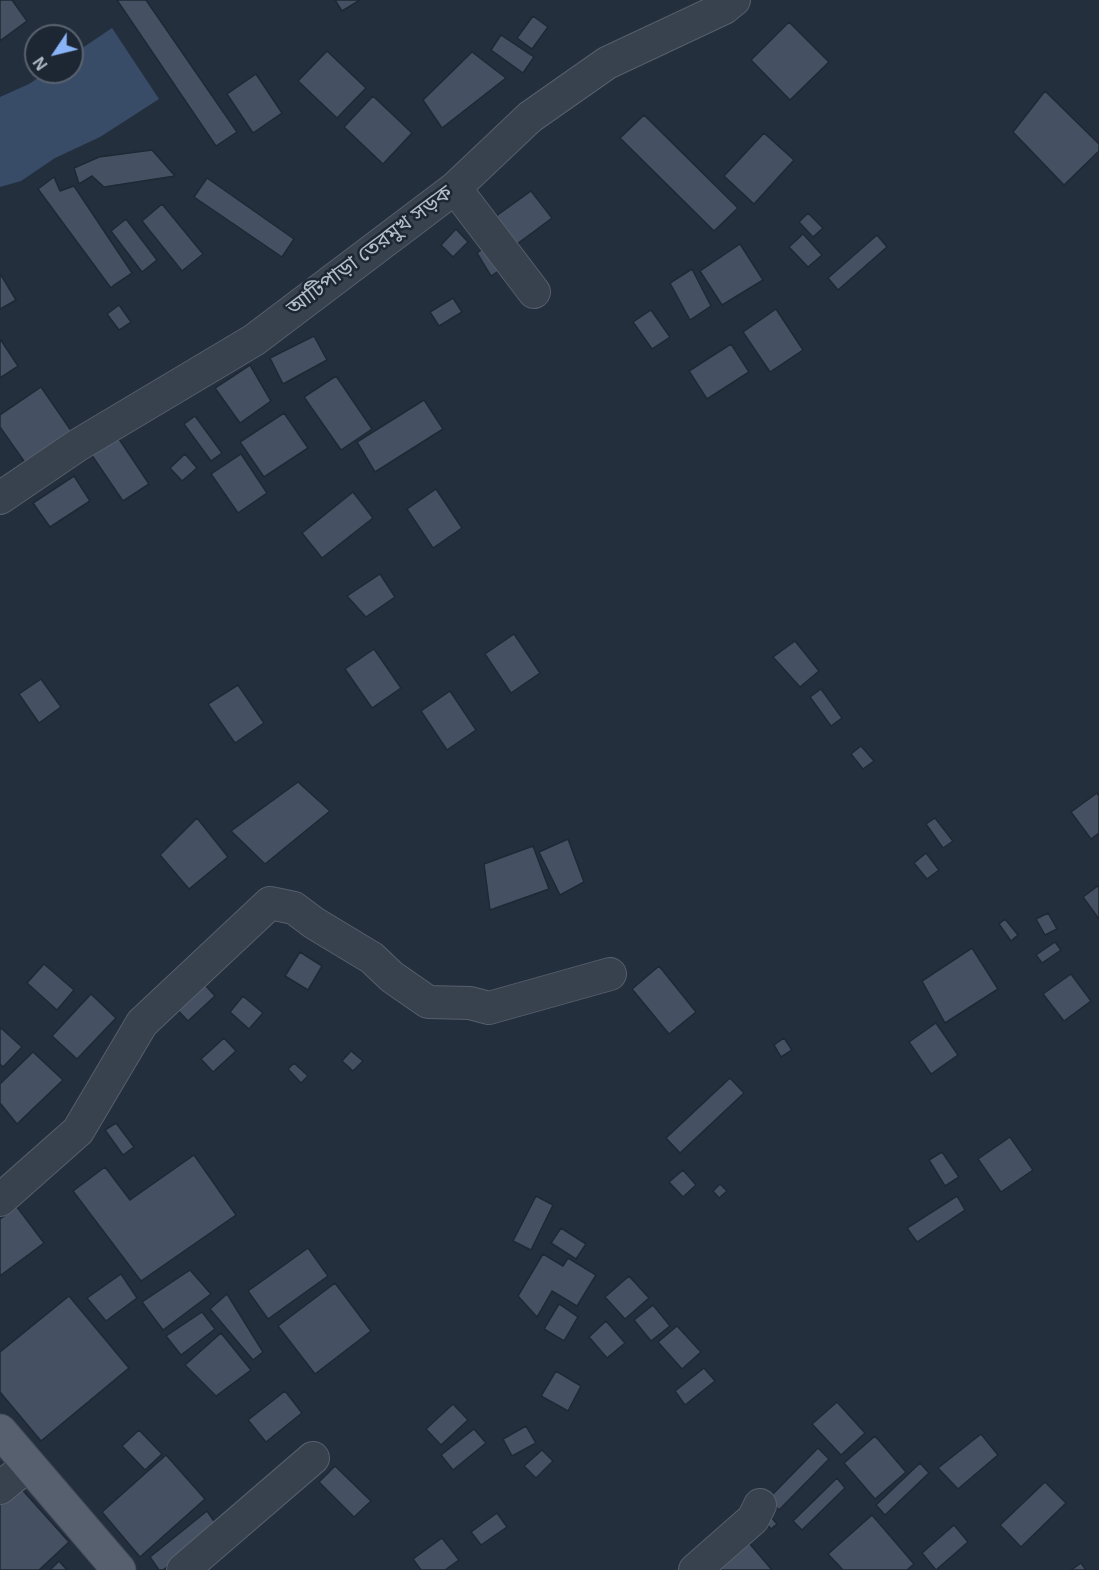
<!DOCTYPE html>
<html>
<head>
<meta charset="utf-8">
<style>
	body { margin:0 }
	#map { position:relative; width:1099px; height:1570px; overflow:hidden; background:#242f3e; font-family:Arial,sans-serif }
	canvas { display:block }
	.north { position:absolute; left:24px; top:24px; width:60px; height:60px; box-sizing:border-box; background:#1d2633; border:2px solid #59626f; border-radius:50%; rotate:235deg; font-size:16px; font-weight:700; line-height:24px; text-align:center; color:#b4bcc9 }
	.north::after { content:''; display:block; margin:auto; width:21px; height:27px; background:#8ab4f8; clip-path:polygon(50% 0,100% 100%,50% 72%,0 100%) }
</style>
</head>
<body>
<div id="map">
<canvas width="1099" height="1570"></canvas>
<div class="north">N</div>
</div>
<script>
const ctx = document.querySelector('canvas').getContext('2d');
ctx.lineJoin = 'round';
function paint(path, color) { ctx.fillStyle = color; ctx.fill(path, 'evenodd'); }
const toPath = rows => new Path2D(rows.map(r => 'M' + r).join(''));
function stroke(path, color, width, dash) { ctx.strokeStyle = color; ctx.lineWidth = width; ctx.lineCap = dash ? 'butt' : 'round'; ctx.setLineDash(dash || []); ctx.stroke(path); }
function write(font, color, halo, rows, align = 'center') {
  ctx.font = font + ' Arial,"Noto Sans Bengali",sans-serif'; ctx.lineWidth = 5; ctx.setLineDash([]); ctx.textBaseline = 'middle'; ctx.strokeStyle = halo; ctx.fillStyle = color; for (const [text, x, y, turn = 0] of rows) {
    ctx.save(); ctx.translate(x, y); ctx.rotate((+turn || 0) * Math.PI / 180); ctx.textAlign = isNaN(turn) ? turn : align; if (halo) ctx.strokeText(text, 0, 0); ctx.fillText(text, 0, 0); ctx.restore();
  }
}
paint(toPath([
	[112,28,159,99,100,137,55,158,21,181,0,187,0,97,29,84,47,72,72,72,72,55]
]), '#394c67');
const building = toPath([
	[0,0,12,0,27,21,0,41,0,0],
	[117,0,146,0,237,132,216,146,117,0],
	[335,0,360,0,342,11,335,0],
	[533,16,548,27,532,49,517,38,533,16],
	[789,22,829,62,790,100,751,60,789,22],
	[501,35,534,57,523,73,491,50,501,35],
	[327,51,366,88,337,118,298,81,327,51],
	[472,52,506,78,442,128,423,100,472,52],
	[256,74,282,113,253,133,227,94,256,74],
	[1045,91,1099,144,1099,151,1064,185,1013,132,1045,91],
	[373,96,412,133,383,164,344,127,373,96],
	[644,115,738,208,714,231,620,138,644,115],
	[764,133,794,160,754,204,724,176,764,133],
	[152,150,175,176,104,187,92,176,79,184,74,168,99,157,152,150],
	[54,177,60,191,74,186,132,273,114,285,111,288,38,189,54,177],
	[207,178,294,239,282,257,194,197,207,178],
	[531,191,552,218,513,247,492,219,531,191],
	[162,204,203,254,182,271,142,221,162,204],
	[808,213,823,228,813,237,799,222,808,213],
	[126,219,157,260,142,272,111,231,126,219],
	[456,229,468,242,453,257,441,245,456,229],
	[803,234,822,255,808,267,789,247,803,234],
	[877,235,887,247,838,290,828,278,877,235],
	[490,244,506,266,491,276,477,253,490,244],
	[740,244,763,280,722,305,700,271,740,244],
	[692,269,711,306,690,320,670,283,692,269],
	[0,275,1,275,16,300,0,309,0,275],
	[453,298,462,312,439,326,430,312,453,298],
	[119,305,131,322,119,330,107,314,119,305],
	[776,309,803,350,770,372,743,332,776,309],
	[651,310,670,337,652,349,633,322,651,310],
	[314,336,327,360,283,384,270,358,314,336],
	[0,339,18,366,0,378,0,339],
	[731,344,749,372,707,399,689,371,731,344],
	[250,365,271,401,240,423,215,388,250,365],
	[336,376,372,429,341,450,304,397,336,376],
	[41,387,72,432,26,464,0,427,0,415,41,387],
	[424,400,443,429,375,472,357,442,424,400],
	[284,413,308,448,264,477,240,442,284,413],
	[195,416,222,453,211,461,184,424,195,416],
	[117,436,149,484,123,501,91,454,117,436],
	[185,454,197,468,182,481,170,468,185,454],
	[241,454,267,493,238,513,211,474,241,454],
	[74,476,90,501,50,527,33,503,74,476],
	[436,489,462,528,433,548,407,509,436,489],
	[353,492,373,518,322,558,302,533,353,492],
	[380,574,395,597,366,617,347,596,380,574],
	[514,634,540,673,511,693,485,654,514,634],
	[795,641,819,671,800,687,773,657,795,641],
	[374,649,401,688,372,708,345,669,374,649],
	[41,679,61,707,39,723,19,694,41,679],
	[238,685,264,723,235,743,208,704,238,685],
	[821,689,842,718,831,726,810,697,821,689],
	[450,691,476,730,447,750,421,711,450,691],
	[861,746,874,761,863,769,851,754,861,746],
	[298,782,330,811,265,864,231,831,298,782],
	[1097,793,1099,796,1099,833,1091,839,1071,812,1097,793],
	[197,818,228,857,189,889,160,855,197,818],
	[935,818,953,841,943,848,926,824,935,818],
	[568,839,584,882,560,895,539,852,568,839],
	[533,846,549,889,490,910,484,864,533,846],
	[926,853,939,870,927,879,914,863,926,853],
	[1099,885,1099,919,1083,897,1099,885],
	[1048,913,1057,929,1045,935,1036,919,1048,913],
	[1005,919,1018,935,1011,941,999,924,1005,919],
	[1055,942,1061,950,1042,963,1036,955,1055,942],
	[972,948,998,989,945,1023,922,981,972,948],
	[300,952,322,966,308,990,285,976,300,952],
	[44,964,74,990,57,1010,27,983,44,964],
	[659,966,696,1012,669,1034,632,989,659,966],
	[1071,974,1091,1001,1064,1021,1043,994,1071,974],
	[198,977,215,996,188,1021,170,1002,198,977],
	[91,994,116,1018,77,1059,52,1036,91,994],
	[243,996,263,1013,249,1029,230,1012,243,996],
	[936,1023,958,1055,931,1074,909,1042,936,1023],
	[1,1028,22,1047,3,1067,0,1064,0,1030,1,1028],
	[224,1038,236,1051,213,1072,201,1059,224,1038],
	[784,1038,792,1050,781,1057,774,1045,784,1038],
	[351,1051,363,1061,353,1071,342,1061,351,1051],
	[33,1052,63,1080,17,1124,0,1103,0,1084,33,1052],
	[294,1063,308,1076,301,1083,288,1069,294,1063],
	[730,1078,744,1093,680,1153,666,1138,730,1078],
	[116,1123,134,1147,123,1155,105,1130,116,1123],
	[1010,1137,1033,1170,1001,1192,978,1159,1010,1137],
	[942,1152,959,1177,945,1186,929,1160,942,1152],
	[194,1155,236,1215,141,1281,73,1191,105,1167,130,1200,194,1155],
	[683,1170,696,1185,683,1197,669,1182,683,1170],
	[720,1184,727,1191,719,1198,713,1191,720,1184],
	[536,1196,553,1205,531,1250,513,1241,536,1196],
	[957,1196,965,1210,917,1242,907,1228,957,1196],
	[17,1207,44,1243,0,1276,0,1219,17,1207],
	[561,1228,586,1244,576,1259,551,1243,561,1228],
	[308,1248,328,1276,268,1319,248,1291,308,1248],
	[543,1254,563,1266,568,1258,596,1275,577,1306,552,1291,537,1317,518,1296,543,1254],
	[190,1270,211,1294,163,1330,142,1302,190,1270],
	[121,1274,137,1298,106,1321,87,1298,121,1274],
	[629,1276,649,1298,625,1319,605,1297,629,1276],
	[335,1283,371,1331,315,1374,278,1326,335,1283],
	[227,1294,263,1352,253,1360,210,1309,227,1294],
	[69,1296,129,1368,41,1441,0,1392,0,1352,69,1296],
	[559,1304,578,1317,564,1341,544,1329,559,1304],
	[653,1305,670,1326,651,1341,634,1320,653,1305],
	[202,1312,215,1329,181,1355,166,1336,202,1312],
	[606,1321,625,1343,607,1358,589,1337,606,1321],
	[677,1326,701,1352,682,1369,658,1342,677,1326],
	[221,1333,251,1370,216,1396,185,1365,221,1333],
	[704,1368,715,1381,685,1405,675,1391,704,1368],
	[556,1371,581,1386,568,1411,541,1396,556,1371],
	[285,1391,302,1413,266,1442,248,1420,285,1391],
	[837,1402,865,1433,841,1455,812,1424,837,1402],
	[453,1404,468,1420,441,1445,426,1429,453,1404],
	[526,1426,536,1443,512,1456,503,1439,526,1426],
	[474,1429,486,1443,453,1470,441,1455,474,1429],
	[139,1430,162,1454,145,1470,122,1446,139,1430],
	[981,1434,998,1455,958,1489,938,1468,981,1434],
	[875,1436,906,1472,875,1499,844,1463,875,1436],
	[818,1448,829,1459,779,1510,768,1499,818,1448],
	[542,1450,553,1461,536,1478,524,1466,542,1450],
	[166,1455,205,1499,140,1557,102,1512,166,1455],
	[920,1463,929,1473,885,1515,876,1505,920,1463],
	[335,1466,371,1501,354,1517,319,1482,335,1466],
	[837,1478,845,1488,802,1530,793,1521,837,1478],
	[1045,1482,1066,1503,1021,1547,1000,1525,1045,1482],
	[17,1484,69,1542,39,1570,0,1570,0,1499,17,1484],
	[207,1511,218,1527,163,1570,159,1570,150,1557,207,1511],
	[767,1512,777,1524,771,1529,761,1517,767,1512],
	[497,1513,507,1527,481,1545,471,1532,497,1513],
	[872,1515,914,1564,907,1570,843,1570,828,1554,872,1515],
	[954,1525,968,1542,936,1570,922,1553,954,1525],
	[442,1538,459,1560,445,1570,421,1570,413,1559,442,1538],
	[749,1543,772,1570,717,1570,749,1543],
	[59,1561,67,1570,50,1570,59,1561],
	[1081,1563,1086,1570,1071,1570,1081,1563]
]);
paint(building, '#455162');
stroke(building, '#1f2835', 1.5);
const minor = toPath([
	[455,188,534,292],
	[0,498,78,445,254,340,455,188,530,117,607,63,724,8,734,0],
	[0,1200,78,1131,142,1023,270,903,294,908,314,923,372,958,392,977,428,1002,470,1003,489,1008,610,974],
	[0,1488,28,1465],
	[183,1570,313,1458],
	[695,1570,753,1519,760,1505]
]);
const major = toPath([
	[0,1431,119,1570]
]);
stroke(minor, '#565f6c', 34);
stroke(major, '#414a57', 35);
stroke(minor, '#38414e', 32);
stroke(major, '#56606e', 33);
write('21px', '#b4bcc9', '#1d2633', [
	["আটিপাড়া তেরমুখ সড়ক",370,251,-37]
]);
</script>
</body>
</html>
